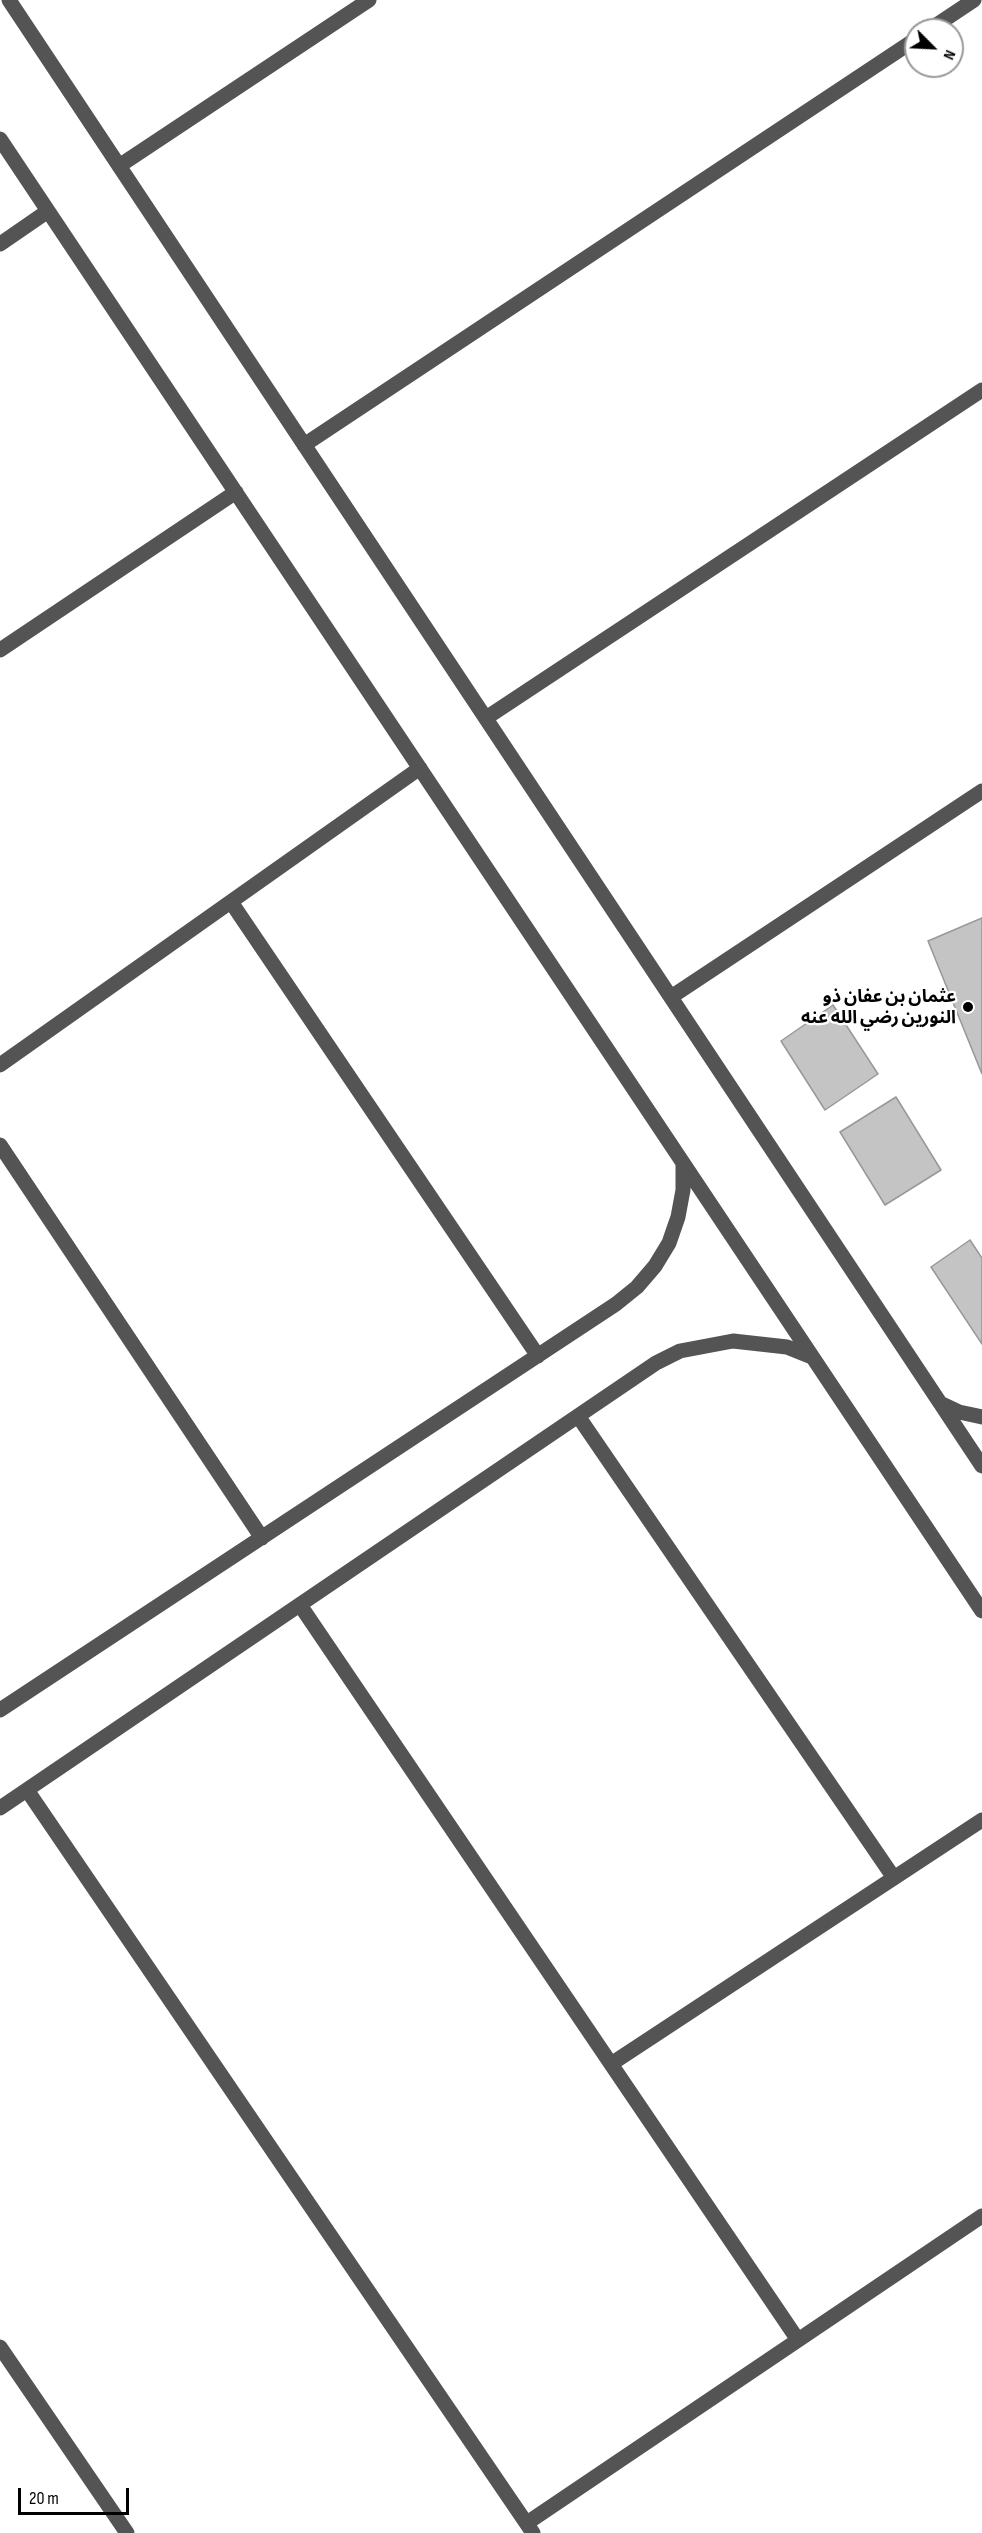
<!DOCTYPE html>
<html>
<head>
<meta charset="utf-8">
<style>
	body { margin:0 }
	#map { position:relative; width:982px; height:2533px; overflow:hidden; background:#fff; font-family:"Sofia Sans Condensed",sans-serif }
	canvas { display:block }
	.north { position:absolute; left:904px; top:18px; width:60px; height:60px; box-sizing:border-box; background:#fff; border:2px solid #999; border-radius:50%; rotate:114deg; font-size:16px; font-weight:700; line-height:24px; text-align:center; color:#000 }
	.north::after { content:''; display:block; margin:auto; width:21px; height:27px; background:#000; clip-path:polygon(50% 0,100% 100%,50% 72%,0 100%) }
	.scale { position:absolute; left:18px; top:2488px; width:111px; height:27px; box-sizing:border-box; border:3px solid #000; border-top:0; padding-left:8px; font-size:18px; line-height:21px; white-space:nowrap; color:#000; -webkit-text-stroke:4px #fff; paint-order:stroke }
</style>
</head>
<body>
<div id="map">
<canvas width="982" height="2533"></canvas>
<div class="north">N</div>
<div class="scale">20 m</div>
</div>
<script>
const ctx = document.querySelector('canvas').getContext('2d');
ctx.lineJoin = 'round';
function paint(path, color) { ctx.fillStyle = color; ctx.fill(path, 'evenodd'); }
const toPath = rows => new Path2D(rows.map(r => 'M' + r).join(''));
function stroke(path, color, width, dash) { ctx.strokeStyle = color; ctx.lineWidth = width; ctx.lineCap = dash ? 'butt' : 'round'; ctx.setLineDash(dash || []); ctx.stroke(path); }
function write(font, color, halo, rows, align = 'center') {
  ctx.font = font + ' "Sofia Sans Condensed","Noto Sans Arabic",sans-serif'; ctx.lineWidth = 4.5; ctx.setLineDash([]); ctx.textBaseline = 'middle'; ctx.strokeStyle = halo; ctx.fillStyle = color; for (const [text, x, y, turn = 0] of rows) {
    ctx.save(); ctx.translate(x, y); ctx.rotate((+turn || 0) * Math.PI / 180); ctx.textAlign = isNaN(turn) ? turn : align; if (halo) ctx.strokeText(text, 0, 0); ctx.fillText(text, 0, 0); ctx.restore();
  }
}
const building = toPath([
	[982,918,982,1074,928,941,982,918],
	[833,1005,878,1074,825,1110,781,1041,833,1005],
	[896,1097,941,1170,885,1205,840,1132,896,1097],
	[970,1240,982,1258,982,1344,931,1267,970,1240]
]);
paint(building, '#c4c4c4');
stroke(building, '#989898', 1.5);
stroke(toPath([
	[9,0,982,1466],
	[929,30,974,0],
	[0,139,982,1611],
	[119,166,369,0],
	[0,244,48,211],
	[304,445,916,39],
	[0,650,236,492],
	[486,718,982,390],
	[231,902,538,1356],
	[671,997,982,791],
	[0,1065,420,768],
	[0,1145,262,1538],
	[940,1403,959,1412,982,1417],
	[578,1416,894,1878],
	[300,1605,798,2340],
	[0,1710,616,1304,637,1287,655,1266,669,1243,678,1217,683,1190,683,1163],
	[27,1790,533,2533],
	[0,1808,656,1363,680,1351,733,1341,787,1347,812,1357],
	[611,2064,982,1820],
	[0,2347,127,2533],
	[527,2523,982,2216]
]), '#545454', 15);
for (const [x, y, r, color] of [
	[968,1007,6,"#000"]
]) { const dot = new Path2D(); dot.arc(x, y, r, 0, 2 * Math.PI); ctx.fillStyle = color; ctx.fill(dot); stroke(dot, '#fff', 2); }
write('bold 18px', '#000', '#fff', [
	["عثمان بن عفان ذو",956,997],
	["النورين رضي الله عنه",956,1018]
], 'right');
</script>
</body>
</html>
